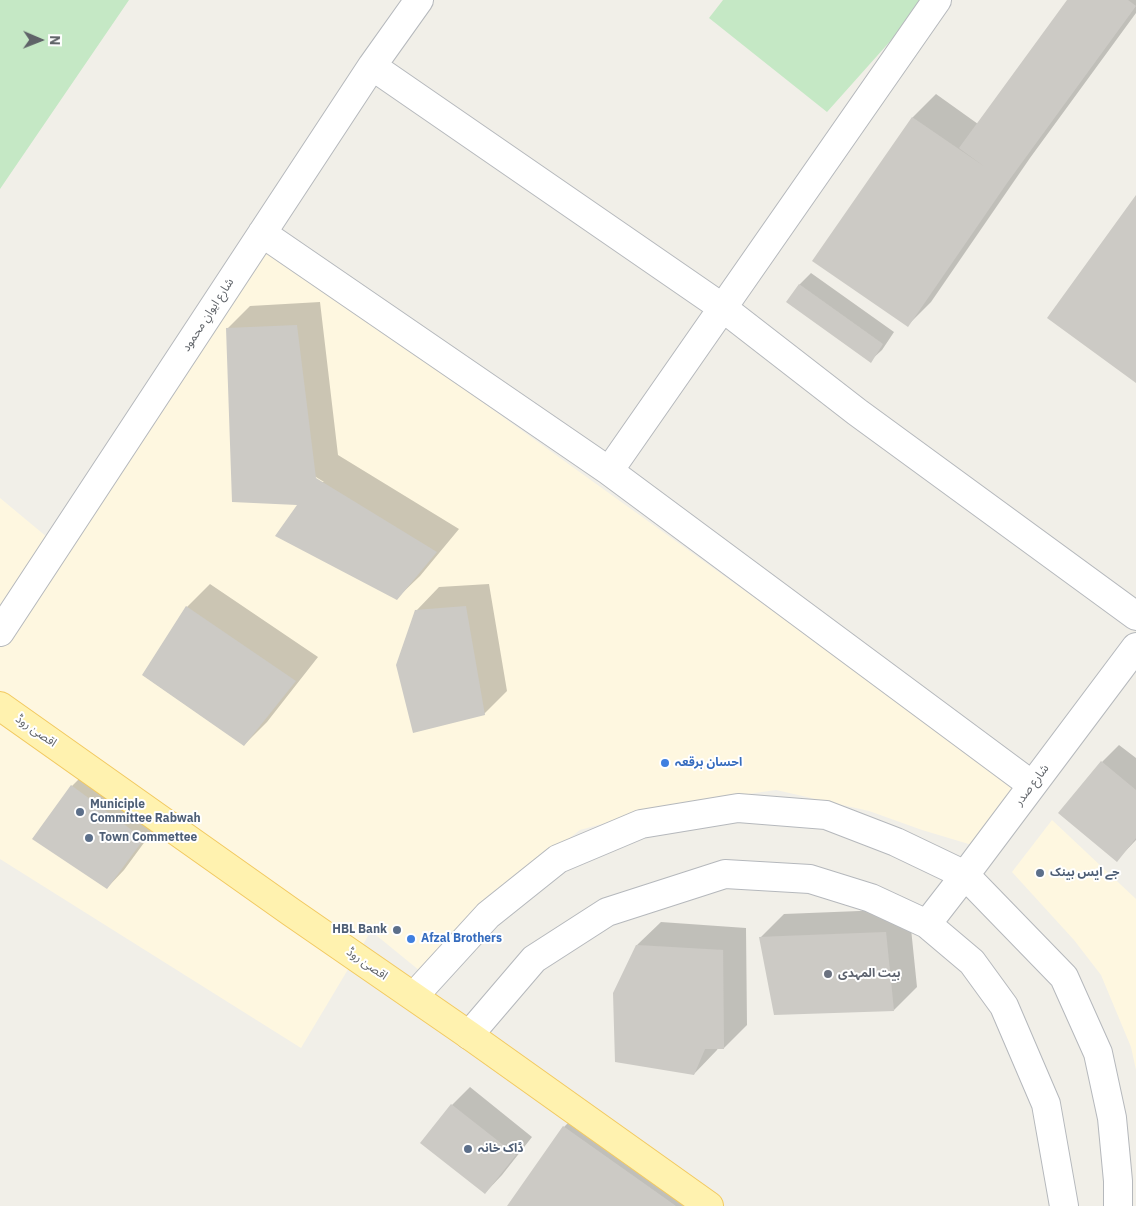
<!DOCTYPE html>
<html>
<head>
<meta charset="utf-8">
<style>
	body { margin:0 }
	#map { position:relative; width:1136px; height:1206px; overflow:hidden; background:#f1efe8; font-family:"IBM Plex Sans",sans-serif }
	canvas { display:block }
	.north { position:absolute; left:15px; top:15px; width:50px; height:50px; -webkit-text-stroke:4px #fff; paint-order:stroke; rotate:91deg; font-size:14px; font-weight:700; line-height:20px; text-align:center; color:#5f6368 }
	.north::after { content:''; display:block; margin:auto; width:18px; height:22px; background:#5f6368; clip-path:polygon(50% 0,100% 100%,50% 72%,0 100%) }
</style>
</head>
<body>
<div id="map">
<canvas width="1136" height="1206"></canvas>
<div class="north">N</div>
</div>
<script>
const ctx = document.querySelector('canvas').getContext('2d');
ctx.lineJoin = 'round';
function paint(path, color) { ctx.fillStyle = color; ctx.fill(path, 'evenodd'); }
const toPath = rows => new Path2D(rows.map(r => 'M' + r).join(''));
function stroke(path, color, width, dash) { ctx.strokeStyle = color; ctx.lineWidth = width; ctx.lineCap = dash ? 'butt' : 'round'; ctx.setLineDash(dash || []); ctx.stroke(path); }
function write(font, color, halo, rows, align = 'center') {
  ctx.font = font + ' "IBM Plex Sans","Noto Sans Arabic",sans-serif'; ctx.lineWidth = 4; ctx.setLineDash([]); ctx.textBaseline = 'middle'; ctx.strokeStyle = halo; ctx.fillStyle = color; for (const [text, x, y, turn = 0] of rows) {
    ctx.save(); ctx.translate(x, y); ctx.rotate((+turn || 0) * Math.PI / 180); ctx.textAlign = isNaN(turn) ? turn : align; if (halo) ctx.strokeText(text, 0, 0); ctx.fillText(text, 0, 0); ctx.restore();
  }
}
paint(toPath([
	[268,248,1015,785,972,845,922,830,869,811,776,790,671,805,580,830,523,874,420,971,371,931,301,1048,0,859,0,498,65,552],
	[1052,820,1136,899,1136,1070,1131,1047,1101,975,1074,940,1012,872]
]), '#fef7e0');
paint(toPath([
	[0,0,129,0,0,189],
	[723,0,927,0,827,112,709,18]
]), '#c5e8c5');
paint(toPath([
	[1068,0,1136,0,1136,13,1030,158,931,302,908,325,814,260,913,117,936,94,978,124],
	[811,273,894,332,882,350,870,361,787,302,800,284],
	[320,302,338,455,459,529,420,576,396,599,299,504,227,329,250,306],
	[311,474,324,482,319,482],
	[210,584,318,657,267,722,244,745,143,675,187,607],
	[489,584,507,691,484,714,416,611,439,587],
	[1119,745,1136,758,1136,840,1117,860,1102,762],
	[90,768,160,821,124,870,107,888,34,839,72,786],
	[909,909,917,987,894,1010,761,937,784,914],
	[661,922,746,928,747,1025,724,1048,718,1048,717,1050,694,1074,637,945],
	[470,1087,532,1137,502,1175,485,1193,422,1143,452,1105],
	[587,1104,709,1206,509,1206,564,1127]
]), '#0003');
paint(toPath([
	[1067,0,1128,0,1136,6,1007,183,908,327,812,261,912,117,985,167,959,148],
	[1136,195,1136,383,1047,318],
	[799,284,883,344,871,363,786,302],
	[297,325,316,478,437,552,397,600,275,536,297,505,232,502,226,328],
	[186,606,296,681,244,746,142,675],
	[466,606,485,715,413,733,396,665,415,610],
	[1101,761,1136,790,1136,838,1117,862,1058,813],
	[71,785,144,839,107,889,32,839],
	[886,932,894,1011,774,1015,759,937],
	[636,945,723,950,724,1049,705,1049,694,1075,615,1062,613,993],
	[451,1104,516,1155,485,1194,420,1143],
	[563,1126,676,1206,507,1206]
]), '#cccac5');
const minor = toPath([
	[372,66,723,308,857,412,1136,616],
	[262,233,609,471,1032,785],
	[609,471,937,0],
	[0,632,372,66,419,0],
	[927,924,965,875,1136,647],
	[414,996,488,915,558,859,641,824,738,808,826,815,896,842,965,875,1064,977,1098,1053,1112,1118,1118,1181,1118,1206],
	[469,1035,534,959,607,912,725,874,810,879,871,898,927,924,972,962,1004,1006,1046,1104,1064,1206]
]);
const major = toPath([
	[0,706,291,912,469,1035,709,1206]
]);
stroke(minor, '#b5b8bc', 30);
stroke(major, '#f2c960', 30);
stroke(minor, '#fff', 28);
stroke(major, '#fff2af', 28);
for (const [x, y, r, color] of [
	[665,763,5,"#3f7fe0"],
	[80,812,5,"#5c6f8a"],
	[89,838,5,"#5c6f8a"],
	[1040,873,5,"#5c6f8a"],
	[397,930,5,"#5c6f8a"],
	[411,939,5,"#3f7fe0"],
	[828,974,5,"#6b7280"],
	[468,1149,5,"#5c6f8a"]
]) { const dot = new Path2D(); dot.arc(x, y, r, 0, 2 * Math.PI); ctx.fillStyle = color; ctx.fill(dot); stroke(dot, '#fff', 2); }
write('12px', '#5f6368', '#fff', [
	["شارع ایوانِ محمود",208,315,-57],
	["اقصیٰ روڈ",36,731,35],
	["شارع صدر",1032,785,-53],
	["اقصیٰ روڈ",367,964,35]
]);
write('bold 12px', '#366cbe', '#fff', [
	["احسان برقعہ",675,763],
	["Afzal Brothers",421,939]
], 'left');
write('bold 12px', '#4e5e75', '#fff', [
	["Municiple",90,805],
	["Committee Rabwah",90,819],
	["Town Commettee",99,838],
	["جے ایس بینک",1050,873],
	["HBL Bank",387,930,"right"],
	["ڈاک خانہ",478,1149]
], 'left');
write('bold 12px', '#5b616d', '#fff', [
	["بیت المہدی",838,974]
], 'left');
</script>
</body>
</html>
